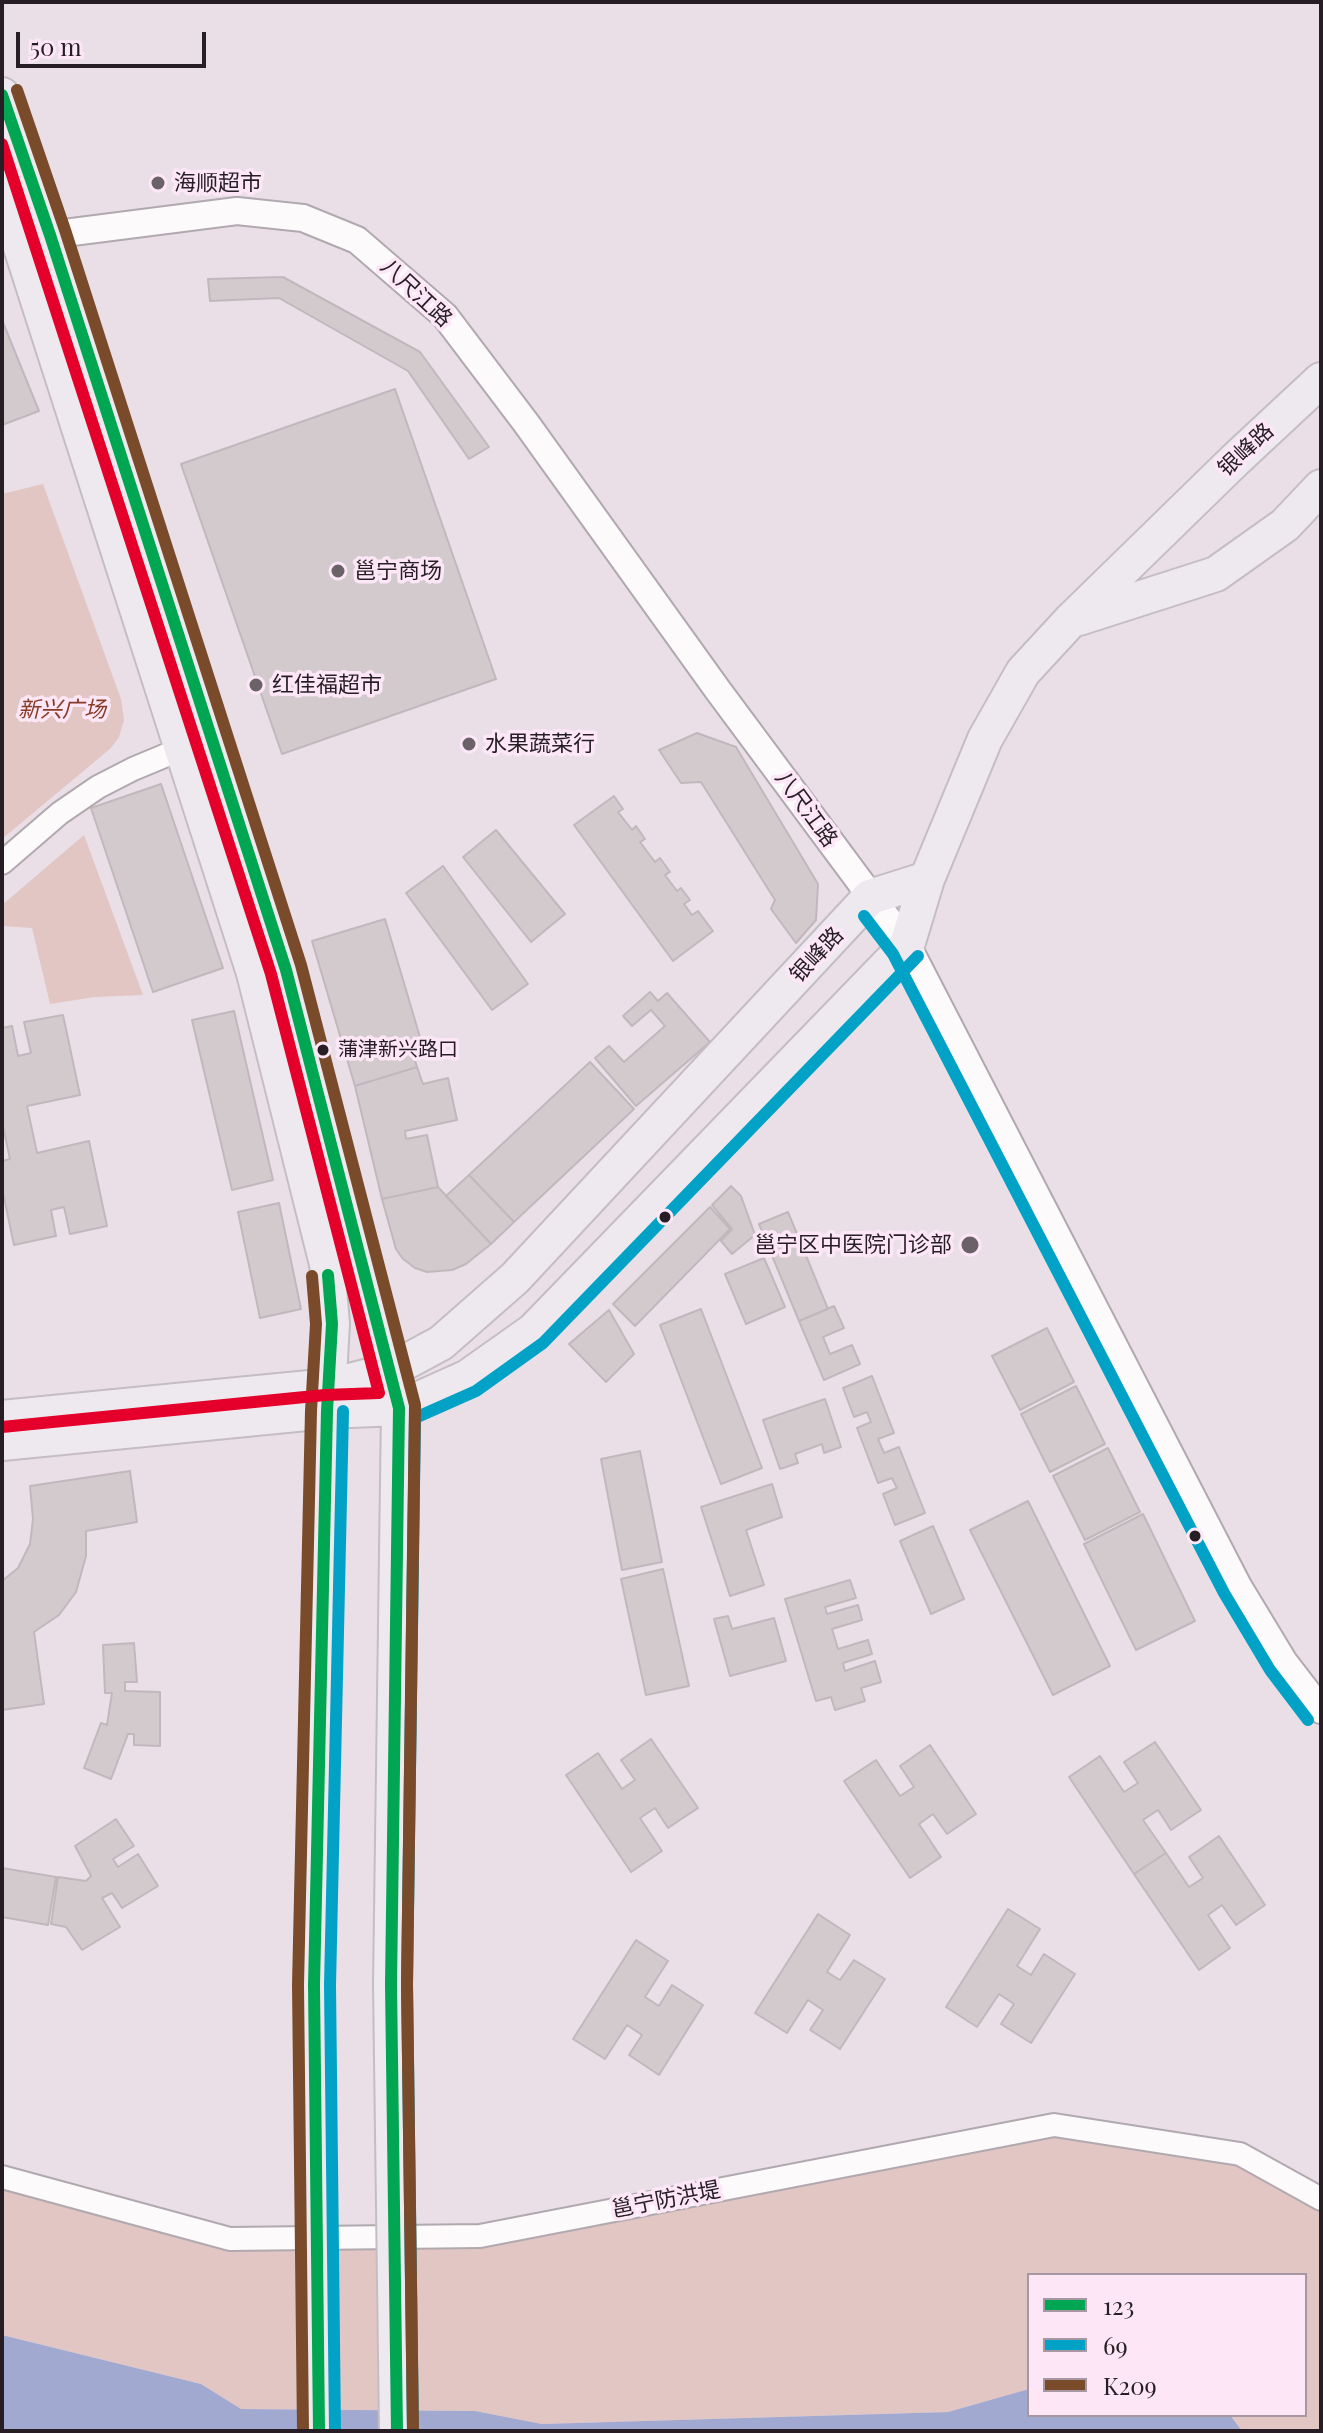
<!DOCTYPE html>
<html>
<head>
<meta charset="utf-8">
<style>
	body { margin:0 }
	#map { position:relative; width:1323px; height:2433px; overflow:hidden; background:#eadfe7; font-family:"Playfair Display",serif }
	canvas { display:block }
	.frame { position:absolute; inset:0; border:4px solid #261e24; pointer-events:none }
	.legend { position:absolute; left:1027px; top:2273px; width:280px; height:144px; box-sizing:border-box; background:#fde7f7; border:2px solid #a797a3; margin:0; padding:10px 14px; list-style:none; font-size:24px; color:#261e24 }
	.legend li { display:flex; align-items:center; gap:16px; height:40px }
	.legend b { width:40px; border:2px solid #a797a3 }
	.scale { position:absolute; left:16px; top:32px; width:190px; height:36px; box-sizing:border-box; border:4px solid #261e24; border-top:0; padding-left:10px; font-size:24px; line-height:28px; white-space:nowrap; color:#261e24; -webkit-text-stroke:6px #fde7f7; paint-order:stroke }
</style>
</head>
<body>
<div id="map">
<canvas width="1323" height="2433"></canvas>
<div class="frame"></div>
<ul class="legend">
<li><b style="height:10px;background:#00a651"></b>123</li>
<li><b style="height:10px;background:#02a2c6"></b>69</li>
<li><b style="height:10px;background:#7a4b2a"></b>K209</li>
</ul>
<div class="scale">50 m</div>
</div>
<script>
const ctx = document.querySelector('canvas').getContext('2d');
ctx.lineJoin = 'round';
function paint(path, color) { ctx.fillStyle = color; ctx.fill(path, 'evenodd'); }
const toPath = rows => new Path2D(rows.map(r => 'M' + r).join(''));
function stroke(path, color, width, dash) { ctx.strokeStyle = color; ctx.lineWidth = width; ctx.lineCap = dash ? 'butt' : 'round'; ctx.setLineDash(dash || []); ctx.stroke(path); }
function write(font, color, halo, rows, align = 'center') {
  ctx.font = font + ' "Playfair Display","Noto Sans SC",serif'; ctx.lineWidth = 7; ctx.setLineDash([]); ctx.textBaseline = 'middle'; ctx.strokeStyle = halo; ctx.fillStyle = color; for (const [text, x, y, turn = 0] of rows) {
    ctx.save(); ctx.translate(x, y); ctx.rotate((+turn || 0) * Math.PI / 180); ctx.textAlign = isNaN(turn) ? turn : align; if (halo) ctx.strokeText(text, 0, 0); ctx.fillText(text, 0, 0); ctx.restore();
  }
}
paint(toPath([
	[43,484,121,699,124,720,119,737,111,748,2,839,2,494],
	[84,835,143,995,95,997,50,1004,32,928,2,926,2,905],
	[1054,2125,1240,2154,1321,2199,1321,2431,1242,2431,1230,2415,1305,2415,1305,2275,1029,2275,1029,2389,948,2412,542,2424,475,2411,240,2409,201,2384,2,2335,2,2177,230,2239,480,2236]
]), '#e1c6c4');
paint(toPath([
	[2,2335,201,2384,241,2409,475,2411,542,2424,948,2412,1029,2389,1029,2415,1230,2415,1242,2431,2,2431]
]), '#a2a9d1');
const building = toPath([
	[283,277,420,352,489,447,469,459,408,371,279,298,210,301,208,279,283,277],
	[2,320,39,411,2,425,2,320],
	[395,389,496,679,282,754,181,464,395,389],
	[697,733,736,747,818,884,816,920,796,943,771,909,775,900,701,782,681,783,659,750,697,733],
	[161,784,223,968,153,992,91,808,161,784],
	[614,796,623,809,618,812,632,830,636,826,645,839,640,842,655,862,660,858,670,872,665,875,677,891,681,888,690,900,684,904,692,915,698,911,713,931,673,961,574,825,614,796],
	[496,830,565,914,531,942,463,857,496,830],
	[443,866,528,984,492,1010,406,893,443,866],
	[385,919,422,1044,411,1047,417,1067,355,1086,312,941,385,919],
	[650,992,658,1001,667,993,710,1042,636,1106,595,1058,609,1046,624,1062,665,1026,651,1010,632,1026,623,1016,650,992],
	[234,1011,273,1180,232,1190,192,1020,234,1011],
	[63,1015,80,1095,27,1106,37,1153,89,1141,107,1226,70,1234,64,1207,51,1210,56,1236,14,1245,2,1188,2,1161,10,1159,2,1122,2,1028,12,1026,18,1056,31,1053,24,1022,63,1015],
	[590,1062,634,1109,514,1222,469,1175,590,1062],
	[417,1067,423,1084,448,1078,457,1120,405,1131,406,1139,427,1135,438,1187,382,1199,355,1086,417,1067],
	[469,1175,514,1222,491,1244,446,1196,469,1175],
	[731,1186,741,1196,755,1235,732,1254,721,1241,732,1229,712,1205,731,1186],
	[438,1187,491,1244,466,1264,452,1270,427,1272,415,1268,403,1259,396,1249,382,1199,438,1187],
	[279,1203,301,1309,260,1318,238,1212,279,1203],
	[710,1207,730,1229,635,1326,613,1304,710,1207],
	[788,1212,828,1309,799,1321,759,1224,788,1212],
	[764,1258,785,1307,746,1324,725,1274,764,1258],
	[834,1306,844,1328,823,1337,830,1354,852,1345,860,1364,824,1380,799,1321,834,1306],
	[701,1309,762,1468,721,1484,660,1325,701,1309],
	[609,1310,634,1354,606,1382,569,1344,609,1310],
	[1047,1328,1074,1382,1020,1410,992,1356,1047,1328],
	[872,1376,894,1433,878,1439,884,1453,899,1447,925,1513,895,1525,883,1494,897,1488,892,1478,878,1483,857,1428,871,1422,867,1412,854,1417,843,1388,872,1376],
	[1076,1386,1105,1444,1050,1472,1021,1414,1076,1386],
	[825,1399,841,1447,824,1453,822,1444,795,1454,798,1463,780,1469,763,1420,825,1399],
	[1108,1448,1140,1512,1085,1540,1053,1476,1108,1448],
	[640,1451,662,1562,622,1570,601,1459,640,1451],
	[130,1471,137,1522,86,1531,86,1556,76,1592,59,1615,34,1632,44,1704,2,1710,2,1581,18,1568,30,1544,33,1519,30,1486,130,1471],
	[772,1484,782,1517,746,1530,764,1585,730,1596,701,1507,772,1484],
	[1028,1501,1110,1666,1053,1695,970,1530,1028,1501],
	[1143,1514,1195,1621,1136,1650,1084,1544,1143,1514],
	[933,1526,964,1599,931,1614,900,1541,933,1526],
	[663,1569,689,1686,646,1695,621,1579,663,1569],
	[850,1580,856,1598,825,1607,827,1614,858,1605,862,1620,832,1629,838,1649,868,1640,872,1654,843,1663,845,1671,875,1661,881,1682,861,1688,865,1701,835,1710,831,1697,816,1701,785,1599,850,1580],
	[728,1616,732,1629,774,1618,786,1661,730,1676,714,1619,728,1616],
	[134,1643,137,1682,125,1682,125,1691,160,1692,160,1746,134,1745,134,1734,128,1734,111,1779,84,1768,101,1723,107,1725,112,1693,105,1693,103,1645,134,1643],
	[651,1739,698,1808,668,1828,655,1808,640,1818,662,1851,631,1872,566,1775,598,1753,622,1789,635,1780,621,1760,651,1739],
	[1155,1742,1201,1810,1171,1830,1158,1810,1143,1820,1166,1853,1134,1874,1069,1777,1100,1756,1124,1792,1138,1783,1124,1762,1155,1742],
	[930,1745,976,1814,947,1834,933,1814,919,1824,941,1857,910,1878,844,1781,876,1760,900,1796,914,1787,900,1766,930,1745],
	[116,1819,134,1846,113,1859,118,1867,138,1854,158,1886,122,1908,112,1893,102,1898,120,1927,82,1950,66,1927,51,1924,58,1877,86,1881,91,1876,75,1846,116,1819],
	[1219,1836,1265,1905,1236,1925,1222,1905,1208,1915,1230,1948,1199,1970,1134,1874,1166,1853,1189,1887,1203,1878,1189,1857,1219,1836],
	[2,1868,56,1877,48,1925,2,1917,2,1868],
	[1008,1909,1040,1929,1017,1966,1031,1975,1044,1954,1075,1974,1031,2043,1001,2024,1014,2004,999,1994,977,2027,946,2007,1008,1909],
	[818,1914,850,1935,827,1972,840,1980,854,1960,885,1979,840,2049,810,2030,823,2010,808,2000,787,2033,755,2013,818,1914],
	[636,1940,668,1961,645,1997,659,2006,672,1985,703,2005,659,2075,629,2055,642,2035,627,2025,605,2059,573,2039,636,1940]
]);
paint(building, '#d3cace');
stroke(building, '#c2b7bc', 2);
const minor = toPath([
	[2,863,60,813,98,787,133,769,181,749],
	[2,2177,230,2239,480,2236,1054,2125,1240,2154,1321,2199]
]);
const tertiary = toPath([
	[33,237,237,211,303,218,357,240,445,316,526,423,717,689,907,945,1238,1586,1284,1662,1321,1710]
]);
const primary = toPath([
	[2,95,50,235,286,970,399,1408,391,1984],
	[2,188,254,973,327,1264,332,1324,327,1411,314,1985],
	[1079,618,1216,574,1285,525,1321,487],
	[2,1418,330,1386,389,1371,441,1343,515,1278,870,897,927,879],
	[2,1443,327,1411,399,1408,468,1377,533,1331,907,945,927,879,985,739,1023,672,1071,620,1235,460,1321,380]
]);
stroke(minor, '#b1a9af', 26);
stroke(tertiary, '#b1a9af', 30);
stroke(primary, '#c4bec2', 38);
stroke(minor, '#fcfafb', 22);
stroke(tertiary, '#fcfafb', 26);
stroke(primary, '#ede9ef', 34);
const primaryBridge = toPath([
	[391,1984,397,2431],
	[314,1985,319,2431]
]);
stroke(primaryBridge, '#c4bec2', 38, []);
stroke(primaryBridge, '#ede9ef', 34);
stroke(toPath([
	[2,95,50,235,286,970,399,1408,391,1984,397,2431],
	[319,2431,314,1985,327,1411,332,1324,328,1275]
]), '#00a651', 12);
stroke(toPath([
	[864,916,893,954,1224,1593,1270,1670,1308,1720],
	[335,2431,330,1985,343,1411],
	[413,2431,407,1984,415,1418,476,1391,543,1343,918,956]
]), '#02a2c6', 12);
stroke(toPath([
	[17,90,65,230,301,965,415,1405,407,1984,413,2431],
	[303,2431,298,1985,311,1411,316,1324,312,1276]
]), '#7a4b2a', 12);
stroke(toPath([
	[2,144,271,974,379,1393,325,1395,2,1427]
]), '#e4002b', 12);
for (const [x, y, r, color] of [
	[158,183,8,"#6b6268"],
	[338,571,8,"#6b6268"],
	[256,685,8,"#6b6268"],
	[469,744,8,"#6b6268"],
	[323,1050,7,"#261e24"],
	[665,1217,7,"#261e24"],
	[970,1245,10,"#6b6268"],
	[1195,1536,7,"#261e24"]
]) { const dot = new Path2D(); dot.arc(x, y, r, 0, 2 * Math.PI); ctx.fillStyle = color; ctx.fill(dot); stroke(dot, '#fde7f7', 3); }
write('20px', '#261e24', '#fde7f7', [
	["蒲津新兴路口",338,1050]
], 'left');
write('22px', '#261e24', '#fde7f7', [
	["海顺超市",174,183],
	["邕宁商场",354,571],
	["红佳福超市",272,685],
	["水果蔬菜行",485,744],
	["邕宁区中医院门诊部",952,1245,"right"]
], 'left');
write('22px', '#261e24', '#fde7f7', [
	["八尺江路",416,293,43],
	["银峰路",1246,450,-43],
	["八尺江路",806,809,54],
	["银峰路",817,955,-47],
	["邕宁防洪堤",666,2200,-11]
]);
write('italic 22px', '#883b25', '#fde7f7', [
	["新兴广场",62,710]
]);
</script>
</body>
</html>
